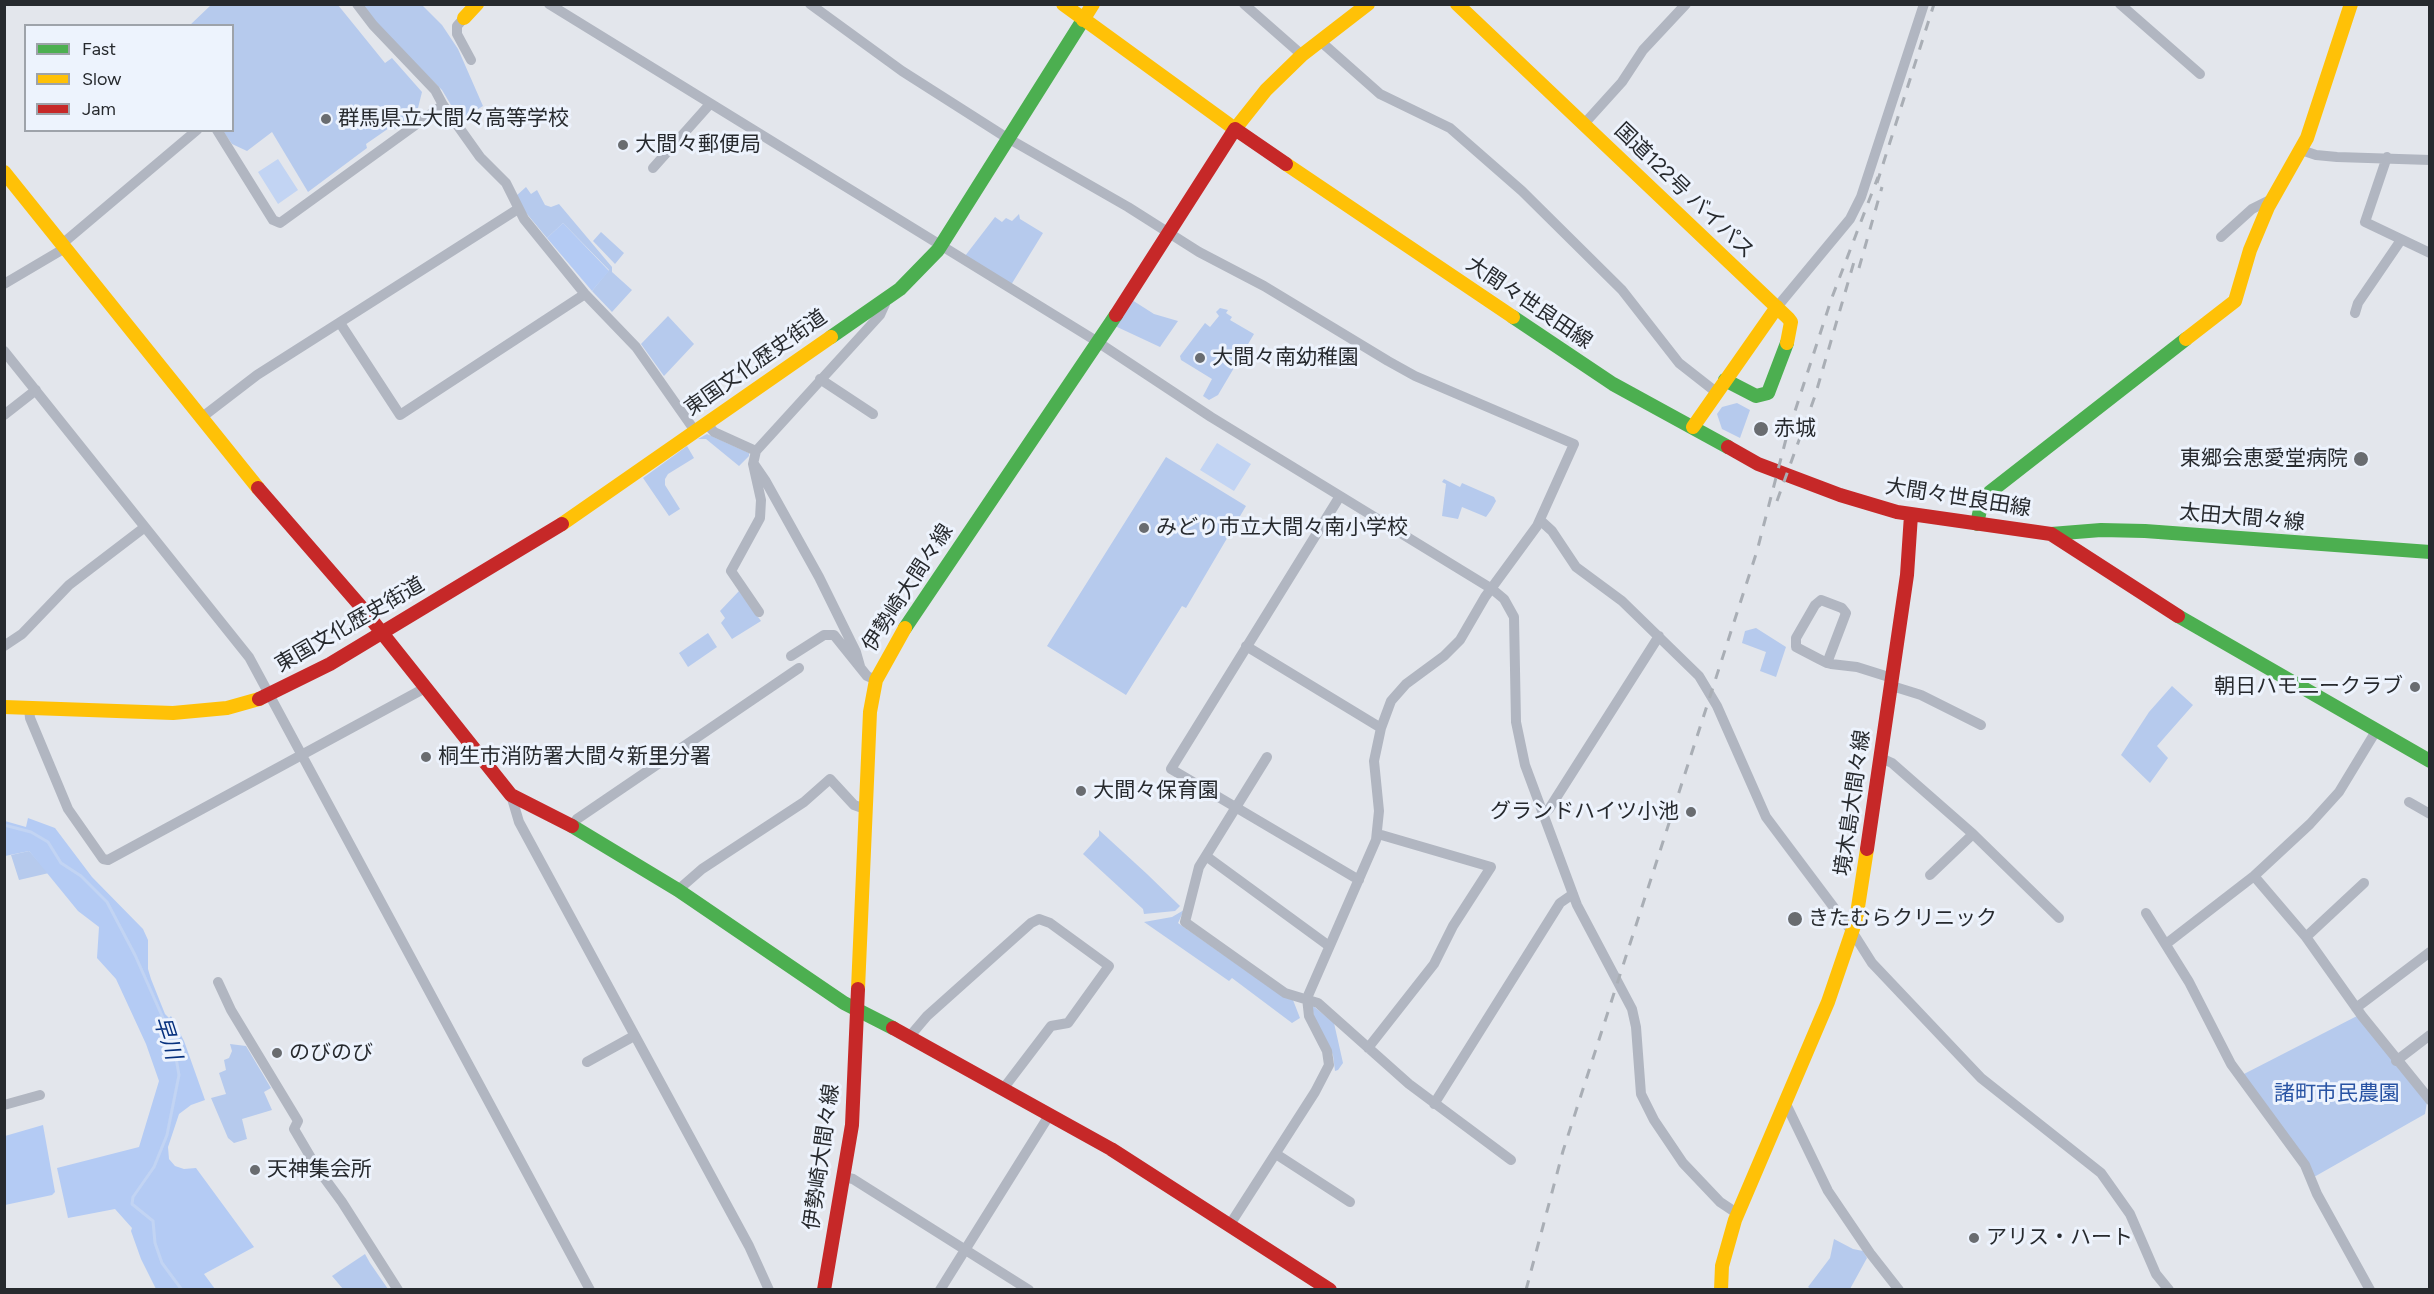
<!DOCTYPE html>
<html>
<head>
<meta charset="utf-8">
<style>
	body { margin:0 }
	#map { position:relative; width:2434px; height:1294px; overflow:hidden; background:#e3e6ec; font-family:Figtree,sans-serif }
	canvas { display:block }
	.frame { position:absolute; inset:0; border:6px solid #272a2e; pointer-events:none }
	.legend { position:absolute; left:24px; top:24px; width:210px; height:108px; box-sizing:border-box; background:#edf3fd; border:2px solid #9ea3aa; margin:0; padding:8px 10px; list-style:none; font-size:18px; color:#272a2e }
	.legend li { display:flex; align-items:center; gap:12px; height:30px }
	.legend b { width:30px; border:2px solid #9ea3aa }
</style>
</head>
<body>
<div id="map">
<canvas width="2434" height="1294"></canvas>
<div class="frame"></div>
<ul class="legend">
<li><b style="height:8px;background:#4caf50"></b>Fast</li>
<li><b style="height:8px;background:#ffc107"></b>Slow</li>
<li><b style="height:8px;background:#c62828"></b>Jam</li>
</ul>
</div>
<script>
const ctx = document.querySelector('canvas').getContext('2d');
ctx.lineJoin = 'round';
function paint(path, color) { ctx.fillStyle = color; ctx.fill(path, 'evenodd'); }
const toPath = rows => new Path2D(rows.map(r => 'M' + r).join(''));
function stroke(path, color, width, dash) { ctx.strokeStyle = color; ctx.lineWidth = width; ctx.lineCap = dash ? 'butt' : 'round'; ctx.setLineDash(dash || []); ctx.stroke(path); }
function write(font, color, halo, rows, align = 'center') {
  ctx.font = font + ' Figtree,"Noto Sans JP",sans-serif'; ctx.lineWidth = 6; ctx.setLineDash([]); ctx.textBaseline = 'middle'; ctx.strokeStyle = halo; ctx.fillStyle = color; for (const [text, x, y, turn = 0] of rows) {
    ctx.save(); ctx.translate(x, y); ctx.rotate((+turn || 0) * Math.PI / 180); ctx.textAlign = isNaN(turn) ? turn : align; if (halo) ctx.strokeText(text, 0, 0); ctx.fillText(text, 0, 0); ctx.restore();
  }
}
paint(toPath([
	[211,5,338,5,385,63,392,58,422,92,418,108,395,129,392,126,366,144,367,148,308,192,272,132,247,151,232,144,223,131,232,130,232,26,189,26],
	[361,5,422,5,442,25,458,49,483,106,460,120,442,90,371,19],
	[526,187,531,194,537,190,545,205,551,207,559,204,612,267,612,272,632,290,612,312,592,291,609,270,563,223,547,238,522,208,516,196],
	[1019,214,1020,219,1043,233,1011,285,965,256,995,217,1002,222,1006,218,1012,221],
	[601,232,624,253,615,264,593,241],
	[1132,300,1154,314,1178,321,1160,347,1115,326],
	[1220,308,1228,310,1226,313,1232,317,1230,320,1254,334,1218,395,1209,400,1203,396,1212,379,1181,360,1180,356,1205,323,1210,327,1219,316,1216,312],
	[668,316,694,344,664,376,641,344],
	[1737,403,1750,410,1740,438,1722,429,1717,414,1722,407],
	[707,434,749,453,749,456,739,466,706,439,698,439],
	[687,446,694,458,668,474,665,479,665,485,680,509,669,516,643,478],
	[1166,457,1246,506,1186,608,1182,606,1126,695,1047,646],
	[1444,479,1460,487,1462,483,1494,497,1496,501,1491,510,1486,517,1462,507,1458,519,1442,516,1446,484,1442,482],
	[739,591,761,621,732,639,721,623,725,618,720,611],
	[1756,628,1786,647,1776,677,1760,671,1766,652,1742,643,1745,631],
	[708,633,717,647,688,667,679,653],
	[2172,686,2193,705,2157,746,2168,758,2150,783,2121,755,2149,712],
	[1099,830,1147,874,1180,906,1175,911,1144,914,1143,909,1083,854,1099,836],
	[29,851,49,873,19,880,11,855],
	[1184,910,1178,923,1272,989,1293,1000,1300,1018,1292,1023,1232,978,1229,981,1144,922,1172,917],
	[1312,1005,1334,1023,1343,1063,1338,1070,1335,1071,1333,1055,1314,1017],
	[2357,1016,2427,1102,2425,1114,2314,1177,2242,1075],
	[230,1044,246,1046,271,1088,264,1092,272,1110,242,1119,247,1139,234,1143,228,1138,211,1098,226,1094,219,1073,226,1070,224,1060,229,1058,232,1051],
	[1834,1239,1853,1249,1863,1251,1867,1258,1850,1289,1811,1289,1808,1287,1830,1258],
	[365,1254,370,1263,388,1289,343,1289,332,1276]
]), '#b6caed');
paint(toPath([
	[563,223,609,271,592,291,547,238],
	[28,818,55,828,92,877,143,929,148,940,148,969,151,979,165,1014,169,1018,171,1016,184,1041,205,1100,191,1105,179,1114,168,1147,169,1159,175,1166,184,1169,196,1168,254,1247,204,1274,215,1289,156,1289,141,1259,131,1231,132,1228,115,1209,68,1218,57,1168,139,1147,159,1081,146,1044,116,979,97,958,99,927,78,911,29,851,5,856,5,821,26,827],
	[43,1125,55,1192,52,1195,5,1205,5,1136]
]), '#b4cbf4');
paint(toPath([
	[278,159,298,190,278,204,258,172],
	[1217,443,1251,464,1234,491,1200,470]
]), '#c2d4f3');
stroke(toPath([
	[4,825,31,832,48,842,61,863,81,876,107,902,135,955,163,1018,175,1052,179,1075,167,1135,154,1167,133,1197,132,1204,153,1221,155,1243,162,1263,182,1290]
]), '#c2d4f3', 3);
stroke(toPath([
	[357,4,373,25,435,90,443,105,480,157,506,183,524,219,585,294,636,347,695,431],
	[549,4,1093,339,1211,417,1492,589,1504,599,1514,617,1516,722,1525,765,1577,905,1632,1009,1636,1027,1641,1094,1654,1120,1683,1163,1720,1202,1738,1214],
	[810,4,902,71,1004,136,1128,207,1199,252,1264,286,1388,361,1415,376,1574,444,1537,526,1485,597,1460,640,1444,656,1406,684,1391,701,1381,728,1374,761,1379,811,1376,840,1307,998,1309,1016,1327,1051,1329,1065,1315,1092,1229,1226],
	[1244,4,1302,55],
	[2120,4,2200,74],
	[464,18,457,26,457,34,471,60],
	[1319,40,1380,94,1450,128,1522,191,1622,290,1679,363,1716,392],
	[1584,124,1622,82,1643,50,1686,4],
	[217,130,273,220,280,223,443,105],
	[2301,150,2316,155,2337,157,2430,160],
	[2387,157,2365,222,2430,253],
	[653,168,710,104],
	[2221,237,2252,209,2272,199],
	[62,244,197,130],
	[4,284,65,248],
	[1777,307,1850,219,1861,197,1924,4],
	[2355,313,2358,303,2401,240],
	[340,323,400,415,585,294],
	[4,351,249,657,590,1290],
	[820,379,873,414],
	[4,415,36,390],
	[201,418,257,375,518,209],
	[706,423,714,432,756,451],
	[754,464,765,480,819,577,856,652,860,666],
	[1340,496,1171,769,1359,880],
	[1540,520,1552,531,1576,567,1622,601,1699,676,1717,706,1766,817,1853,933,1872,963,1981,1078,2101,1173,2130,1214,2156,1274,2169,1290],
	[759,612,731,571,760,518,761,500,753,464,756,451,880,315,885,304],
	[4,646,22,634,69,585,145,527],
	[1246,646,1381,728],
	[791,656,824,635,834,635,867,676,876,680],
	[1827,663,1846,613,1842,608,1821,600,1815,605,1796,638,1796,647,1819,659,1827,663,1831,664,1857,667,1892,678],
	[1892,686,1921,695,1981,725],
	[29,708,30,718,68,809,103,859,108,860,425,688],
	[1267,757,1199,867,1185,922,1285,993,1318,1003,1409,1084,1511,1160],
	[1881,758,1892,763,1973,834,2059,918],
	[511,795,519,822,749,1246,769,1290],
	[2409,802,2430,814],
	[1543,814,1549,809,1659,636],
	[572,826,577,819,799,668],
	[1206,856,1329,946],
	[1930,875,1973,834],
	[2254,876,2306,937,2362,1016,2430,1100],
	[678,890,702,869,804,802,830,779,854,805,865,809],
	[2146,913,2189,982,2231,1064,2305,1165,2317,1194,2370,1290],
	[2306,937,2364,883],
	[2166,944,2254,876,2310,824,2339,792,2376,731],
	[218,982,231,1010,298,1121,294,1129,317,1168,342,1202,398,1290],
	[2356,1008,2430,952],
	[910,1036,927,1016,1031,923,1039,919,1050,923,1109,966,1068,1023,1051,1026,1003,1089],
	[1368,1048,1434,964,1453,926,1491,867,1378,834],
	[2396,1061,2430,1035],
	[587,1062,634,1036],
	[1785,1102,1828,1191,1870,1253,1899,1290],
	[1434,1104,1560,903,1573,894],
	[4,1105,40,1095],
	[1276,1154,1350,1202],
	[844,1177,853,1179,1029,1290],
	[940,1290,1050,1114]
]), '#b1b6c1', 10);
stroke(toPath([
	[1513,317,1613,384,1728,447],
	[831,337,900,289,938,250,1083,20],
	[1725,380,1756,396,1768,393,1787,343],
	[1977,524,1981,505,1990,492,2186,339],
	[2051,534,2101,530,2145,531,2430,552],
	[2178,616,2430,761],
	[905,628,1116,315],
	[572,826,678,890,844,1003,893,1028]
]), '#4caf50', 14);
stroke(toPath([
	[1063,4,1235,129,1266,90,1302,55,1368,4],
	[1457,4,1788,318,1791,322,1787,343],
	[464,18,477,4],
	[1083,20,1093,4],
	[1286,164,1513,317],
	[4,172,258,488],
	[2186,339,2235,301,2250,250,2268,207,2307,138,2351,4],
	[1693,427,1777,307],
	[562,524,831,337],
	[4,707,173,713,227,708,259,699],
	[858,989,870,712,876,680,905,628],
	[1721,1290,1722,1266,1735,1220,1828,1002,1856,920,1867,849]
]), '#ffc107', 14);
stroke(toPath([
	[1116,315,1235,129,1286,164],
	[1728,447,1758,464,1840,495,1897,512,2051,534,2178,616],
	[258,488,363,609,511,795,572,826],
	[259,699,330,664,562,524],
	[1867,849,1907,575,1911,515],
	[893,1028,1111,1149,1330,1290],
	[824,1290,852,1125,858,989]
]), '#c62828', 14);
stroke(toPath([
	[1877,183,1934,4],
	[1859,268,1882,187],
	[1777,501,1815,396,1856,255],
	[1526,1290,1563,1151,1757,551,1786,439,1831,300,1878,177]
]), '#a9aeb5', 3, [10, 10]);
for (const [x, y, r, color] of [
	[326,119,6,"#696c70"],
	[623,145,6,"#696c70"],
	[1200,358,6,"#696c70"],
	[1761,429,8,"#696c70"],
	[2361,459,8,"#696c70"],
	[1144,528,6,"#696c70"],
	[2415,687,6,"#696c70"],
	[426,757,6,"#696c70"],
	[1081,791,6,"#696c70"],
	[1691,812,6,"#696c70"],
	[1795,919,8,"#696c70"],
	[277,1053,6,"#696c70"],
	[255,1170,6,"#696c70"],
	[1974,1238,6,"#696c70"]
]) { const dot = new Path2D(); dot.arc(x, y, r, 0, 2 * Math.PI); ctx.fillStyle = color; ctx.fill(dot); stroke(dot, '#edf3fd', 2); }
write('21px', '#272a2e', '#edf3fd', [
	["群馬県立大間々高等学校",338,119],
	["大間々郵便局",635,145],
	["大間々南幼稚園",1212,358],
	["赤城",1774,429],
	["東郷会恵愛堂病院",2348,459,"right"],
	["みどり市立大間々南小学校",1156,528],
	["朝日ハモ二ークラブ",2403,687,"right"],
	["桐生市消防署大間々新里分署",438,757],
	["大間々保育園",1093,791],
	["グランドハイツ小池",1679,812,"right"],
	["きたむらクリニック",1808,919],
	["のびのび",289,1053],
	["天神集会所",267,1170],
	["アリス・ハート",1986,1238]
], 'left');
write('21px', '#272a2e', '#edf3fd', [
	["国道122号 バイパス",1684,191,44],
	["大間々世良田線",1529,303,34],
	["東国文化歴史街道",756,363,-35],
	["大間々世良田線",1958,498,9],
	["太田大間々線",2242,518,5],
	["伊勢崎大間々線",908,588,-57],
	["東国文化歴史街道",350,625,-30],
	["境木島大間々線",1853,803,-82],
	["伊勢崎大間々線",822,1157,-82]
]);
write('21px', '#2853a3', '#edf3fd', [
	["諸町市民農園",2337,1094]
]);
write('italic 22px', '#07317e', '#edf3fd', [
	["早川",167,1038,72]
]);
</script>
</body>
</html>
